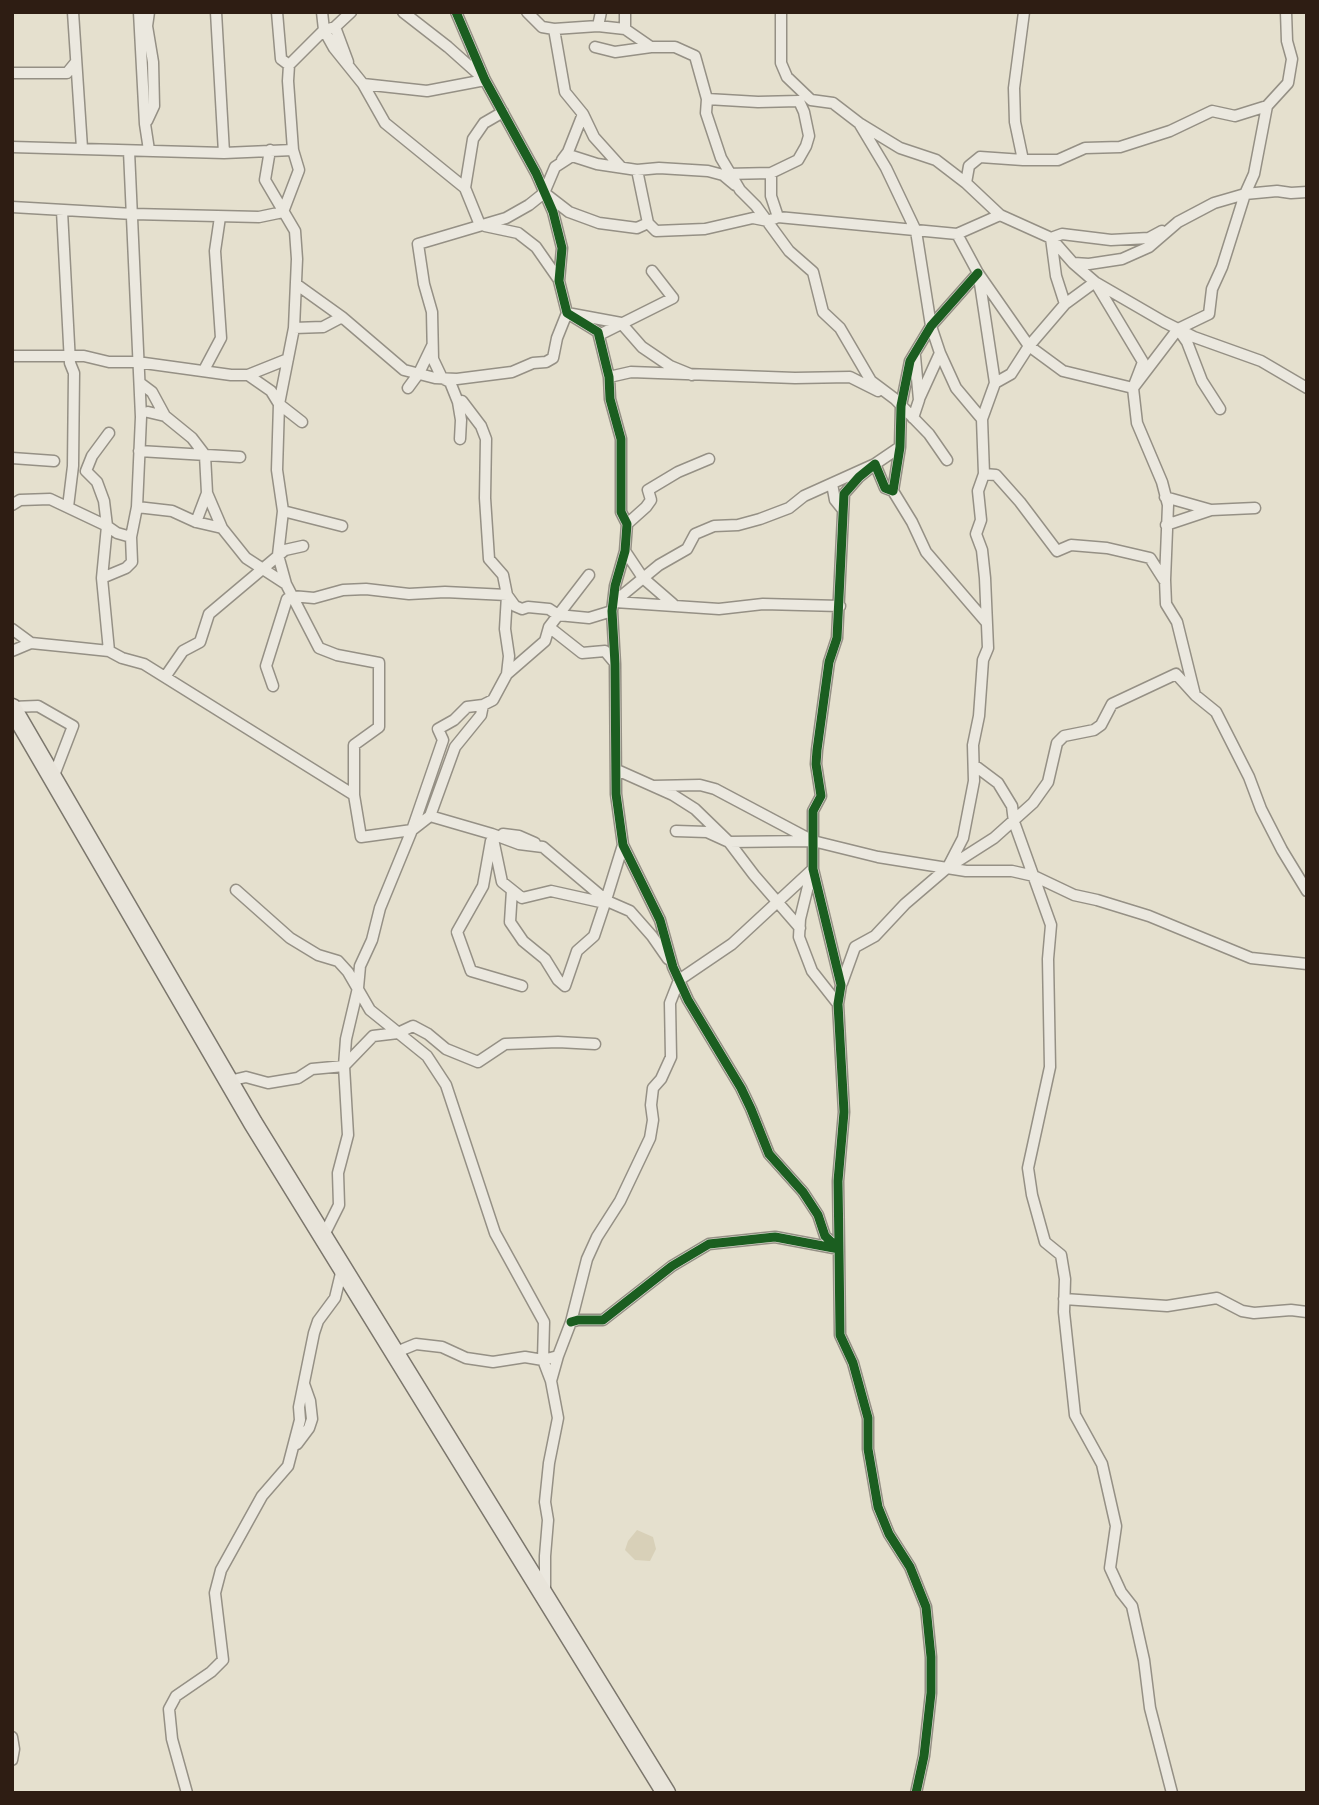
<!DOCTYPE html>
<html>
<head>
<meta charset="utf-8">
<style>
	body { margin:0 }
	#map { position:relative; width:1319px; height:1805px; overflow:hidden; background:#e5e0ce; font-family:Alegreya,serif }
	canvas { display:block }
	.frame { position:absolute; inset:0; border:14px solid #2e1d13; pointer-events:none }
</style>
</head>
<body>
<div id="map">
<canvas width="1319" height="1805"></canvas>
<div class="frame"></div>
</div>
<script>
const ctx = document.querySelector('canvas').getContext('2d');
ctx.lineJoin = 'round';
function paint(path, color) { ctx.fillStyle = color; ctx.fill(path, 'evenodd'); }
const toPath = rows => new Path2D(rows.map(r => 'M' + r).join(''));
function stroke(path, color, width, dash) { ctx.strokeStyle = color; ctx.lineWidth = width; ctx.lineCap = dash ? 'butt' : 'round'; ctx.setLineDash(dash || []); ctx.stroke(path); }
paint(toPath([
	[637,1530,653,1537,656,1549,650,1561,635,1560,625,1550,628,1541]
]), '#d8d0b8');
const street = toPath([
	[73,12,82,148],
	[139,12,145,124,149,150],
	[216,12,224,153],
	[277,12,281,59,289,65],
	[322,12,324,30,334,48,363,84,427,91,485,80,448,47,403,12],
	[456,12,485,80,536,173,553,212,562,248,559,281,567,313,598,332,609,377,610,399,621,439,621,512,627,524,625,551,615,586,612,611,615,664,616,794,623,845,660,920,673,967,688,1000,741,1088,751,1109,769,1154,803,1192,818,1215,825,1236,839,1249,840,1335,853,1363,868,1418,868,1449,878,1507,889,1534,910,1567,926,1607,931,1657,931,1693,924,1756,916,1793],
	[527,12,542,27,554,29,598,26,625,29,651,47,675,47,695,56,707,99,706,113,721,158,740,190,756,206,789,251,813,272,823,312,840,328,871,381,895,399,929,434,947,460],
	[625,12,625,29],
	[781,12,781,63,787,77,811,100,833,103,859,123,900,148,936,160,966,183,1000,215,1051,238,1073,263,1095,282,1164,322,1194,337,1261,361,1307,388],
	[598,26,601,12],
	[335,27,348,62],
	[554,29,565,92,583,114,568,152,562,160],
	[595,47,615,52,651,47],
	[12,73,67,73,76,62],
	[363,84,385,123,465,188,480,225],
	[707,99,758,102,799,101,804,112,809,136,806,146,798,160,771,173,726,174],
	[583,114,594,137,621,167],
	[147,121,154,106,153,62,147,26,149,12],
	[859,123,886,168,916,231,931,326,940,353,956,388,982,419],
	[12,147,224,153,293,150,288,81,289,65,324,30,335,27,351,12],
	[270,150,265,180,295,231,297,259,294,328,279,404,277,470,283,511,278,555,286,584,319,648,337,655,379,663,379,727,354,745,354,795],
	[1023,160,1015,122,1014,88,1024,12],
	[637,170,648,223,656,231,705,229,753,218,768,221,778,217,957,234,978,273,1029,346,1063,371,1133,388,1143,362,1095,282,1065,304,1029,346,1011,374,995,383],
	[771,173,771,196,778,217],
	[966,183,969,166,980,157,1023,160,1058,160,1085,148,1120,147,1170,131,1212,111,1235,116,1267,106],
	[465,188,473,139,484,123,503,112],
	[547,195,569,212,599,223,637,228,648,223],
	[12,207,133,214,259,217,283,212,299,170,293,150],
	[62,211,70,363,74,373,73,466,68,507],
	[485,226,518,233,536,247,559,280],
	[957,234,1000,215],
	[1074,263,1089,264,1122,259,1149,247,1178,222,1214,203,1245,194,1277,191,1291,193,1307,192],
	[296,284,342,317],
	[1065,304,1056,276,1051,238,1062,234,1111,240,1149,238,1162,231],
	[294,328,323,327,342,317,404,370,435,378,457,379,512,372,533,363,546,362,553,358,557,338,567,313,621,323,642,347,670,366,692,375],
	[1180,332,1187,342,1202,381,1220,409],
	[599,335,673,298,652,271],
	[12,356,84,356,109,362,137,362,231,375,248,375,288,359],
	[204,370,221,338,215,251,220,217],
	[248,375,271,391,279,404,302,422],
	[609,377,631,372,795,378,850,377,878,391],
	[140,383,152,392,165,416,192,438,205,455,207,493,222,528],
	[408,388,419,373,432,346],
	[919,399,940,353],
	[458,402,462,401,481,426,486,439,485,498,489,559,503,575,507,595,515,606,522,609,528,607,549,609,558,615,589,618,612,611],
	[148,412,165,416],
	[913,418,919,400,915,356],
	[460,439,461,420,458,402,450,382,442,378,433,359,432,312,424,284,418,244,506,218,529,205,544,193,555,167,572,156,597,164,637,170,659,168,708,171,723,175,735,185],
	[139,451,240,457],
	[12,458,54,461],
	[984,474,996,475,1020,502,1057,551,1071,545,1107,548,1150,558,1164,580],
	[832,484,835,500,843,510],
	[893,491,912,522,926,552,987,623],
	[1165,497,1211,510,1255,508],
	[12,505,20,500,50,499,107,526,117,533,131,537],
	[137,507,172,511,196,522,222,528,246,558,286,584],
	[283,511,342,526],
	[196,522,207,493],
	[627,524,646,507,651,500,648,490,678,472,709,459],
	[1166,525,1211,510],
	[625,551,643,578,673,604],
	[102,578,107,526,104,501,97,482,86,471,92,456,109,433],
	[614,602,659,565,687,549,695,534,714,526,738,525,760,519,789,508,804,496,875,464,900,447],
	[615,602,719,609,763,604,840,606],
	[549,627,582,653,605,651,615,663],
	[12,629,31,643],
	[12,651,31,643,71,647,109,651,122,658,144,664,354,795,361,837,412,830,430,816,492,834,502,882,522,898,551,891,605,903,623,845],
	[109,651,102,578,126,568,132,562,131,537,137,507,141,417,129,151],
	[165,677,183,651,200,642,209,614,285,550,303,546],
	[273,686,266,666,287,599,292,596,314,598,343,590,366,589,409,594,445,592,507,595,505,629,509,656,507,674],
	[1195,695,1177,622,1166,604,1165,580,1168,505,1162,482,1137,423,1133,388,1178,329,1209,314,1212,289,1222,267,1245,194,1254,174,1267,106,1288,83,1292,59,1287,41,1286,12],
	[12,707,38,706,73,726,53,778],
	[974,765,998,783,1012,806,1014,822,1051,925,1048,959,1050,1067,1028,1168,1032,1195,1045,1242,1061,1255,1065,1279,1064,1312,1075,1415,1102,1464,1116,1526,1110,1568,1121,1592,1132,1606,1144,1660,1150,1708,1172,1793],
	[617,770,673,795,695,809,729,842,754,875,800,928],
	[653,786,700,785,715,789,813,841,878,857,947,868,966,871,1012,871,1034,876,1074,895,1097,900,1149,916,1251,958,1307,964],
	[430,816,455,747,481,715,483,705],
	[676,831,707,832,729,842,809,841],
	[492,834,519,844,543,847,607,901,630,911,652,936,668,959],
	[503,834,519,836,535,843],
	[491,841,483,886,457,932,471,971,522,986],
	[949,865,963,838,974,781,973,745,979,716,983,660,988,648,985,578,982,550,976,534,981,520,978,491,984,474,982,419,995,383,979,277],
	[812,870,800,919,799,937,812,971,838,1004],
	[236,890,290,938,318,955,338,961,348,972,370,1010,427,1056,446,1085,495,1233,544,1322,543,1360,558,1356],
	[512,890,510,922,523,941,545,959,558,980,565,986,577,951,594,936,605,903],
	[842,983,855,947,875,936,905,904,947,868,994,838,1033,803,1048,782,1057,743,1064,736,1094,730,1101,725,1112,704,1176,674,1195,695,1216,712,1249,777,1261,809,1282,850,1307,891],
	[229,1081,246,1077,268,1083,298,1078,312,1069,344,1066,373,1036,398,1033,413,1026,428,1034,446,1049,478,1062,505,1044,558,1042,595,1044],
	[323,1237,339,1205,338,1173,348,1135,344,1066,346,1039,358,988,360,966,372,940,380,908,412,830,443,740,438,729,454,720,467,707,483,705,493,700,507,674,545,641,549,627,589,575],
	[1064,1299,1167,1306,1217,1298,1242,1311,1254,1313,1291,1310,1307,1312],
	[571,1322,578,1320,603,1320,672,1266,709,1244,775,1237,839,1249,838,1181,844,1112,838,1004,841,985,813,869,813,811,821,796,816,764,817,750,829,662,837,638,844,494,859,477,875,464,885,488,893,491,900,447,901,406,910,361,931,326,978,273],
	[394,1353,416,1344,442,1347,466,1358,493,1362,525,1357,543,1360,551,1381,558,1418,549,1463,545,1502,548,1520,545,1556,545,1592],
	[551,1381,558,1356,571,1322,587,1259,597,1237,620,1201,650,1138,653,1120,651,1105,653,1088,661,1079,671,1057,670,1003,679,980,732,944,813,869],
	[297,1444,309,1428,312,1419,310,1401,304,1384],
	[12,1737,14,1749,12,1760],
	[187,1793,172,1739,169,1709,176,1696,211,1672,223,1660,215,1593,221,1570,262,1496,288,1466,300,1420,299,1407,314,1333,318,1321,335,1298,342,1269]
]);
const highway = toPath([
	[12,708,253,1123,666,1793]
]);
stroke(street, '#959085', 13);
stroke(highway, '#7b766c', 21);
stroke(street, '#ebe8df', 10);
stroke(highway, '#e8e4da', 18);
stroke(toPath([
	[456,12,485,80,536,173,553,212,562,248,559,281,567,313,598,332,609,377,610,399,621,439,621,512,627,524,625,551,615,586,612,611,615,664,616,794,623,845,660,920,673,967,688,1000,741,1088,751,1109,769,1154,803,1192,818,1215,825,1236,839,1249,840,1335,853,1363,868,1418,868,1449,878,1507,889,1534,910,1567,926,1607,931,1657,931,1693,924,1756,916,1793],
	[571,1322,578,1320,603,1320,672,1266,709,1244,775,1237,839,1249,838,1181,844,1112,838,1004,841,985,813,869,813,811,821,796,816,764,817,750,829,662,837,638,844,494,859,477,875,464,885,488,893,491,900,447,901,406,910,361,931,326,978,273]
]), '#1b5e20', 9);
</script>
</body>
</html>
